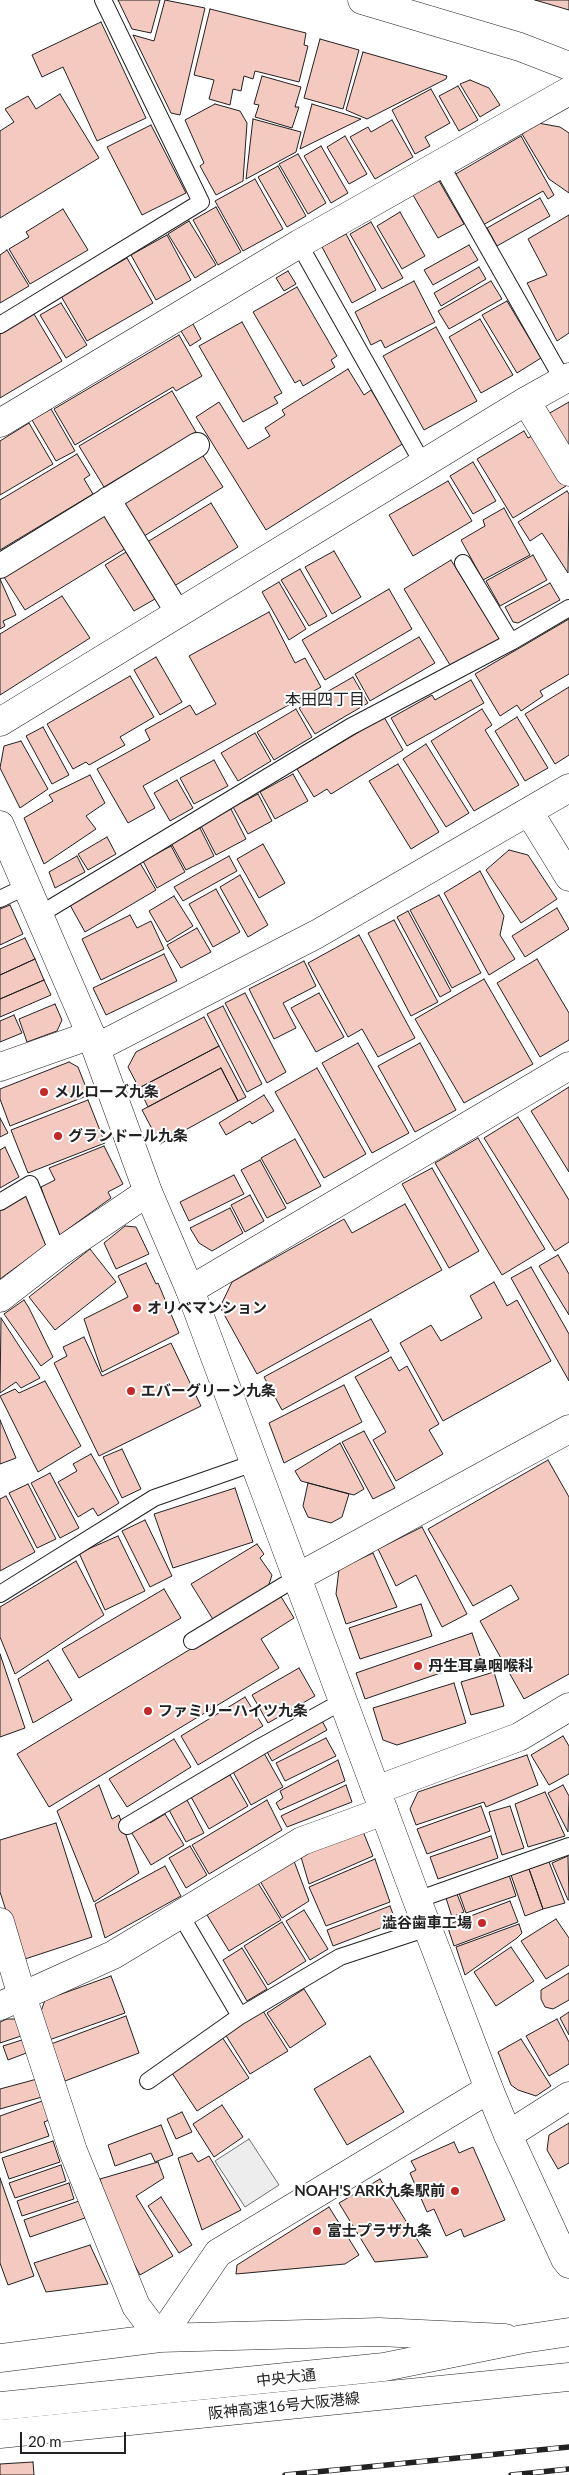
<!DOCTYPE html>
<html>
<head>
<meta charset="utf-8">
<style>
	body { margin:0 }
	#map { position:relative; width:569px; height:2475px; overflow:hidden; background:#fff; font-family:Lato,sans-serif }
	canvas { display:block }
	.scale { position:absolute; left:20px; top:2432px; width:106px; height:22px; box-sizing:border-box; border:2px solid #222; border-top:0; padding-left:6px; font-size:15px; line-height:18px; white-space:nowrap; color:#222; -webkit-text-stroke:4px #fff; paint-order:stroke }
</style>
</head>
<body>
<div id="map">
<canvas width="569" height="2475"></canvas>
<div class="scale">20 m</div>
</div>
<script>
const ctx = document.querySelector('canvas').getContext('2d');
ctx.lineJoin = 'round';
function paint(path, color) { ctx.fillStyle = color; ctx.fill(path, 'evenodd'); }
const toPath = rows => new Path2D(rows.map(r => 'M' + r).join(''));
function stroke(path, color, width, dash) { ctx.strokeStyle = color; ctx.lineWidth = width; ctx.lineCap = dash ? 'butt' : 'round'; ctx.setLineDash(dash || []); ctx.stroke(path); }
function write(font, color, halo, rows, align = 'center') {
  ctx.font = font + ' Lato,"Noto Sans JP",sans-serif'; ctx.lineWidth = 4; ctx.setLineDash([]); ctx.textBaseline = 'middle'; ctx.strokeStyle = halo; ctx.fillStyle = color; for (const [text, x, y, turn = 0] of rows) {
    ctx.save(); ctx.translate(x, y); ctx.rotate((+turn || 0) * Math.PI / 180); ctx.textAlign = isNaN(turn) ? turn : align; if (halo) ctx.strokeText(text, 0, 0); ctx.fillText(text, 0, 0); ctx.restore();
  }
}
const parking = toPath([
	[249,2139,279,2185,245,2207,215,2161,249,2139]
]);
paint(parking, '#ededed');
stroke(parking, '#6f6f6f', 1);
const building = toPath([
	[118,0,160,0,151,33,132,29,118,0],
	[165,0,205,8,180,115,171,113,133,35,154,41,165,0],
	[535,0,569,0,569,10,535,0],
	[210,9,306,33,304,45,308,46,299,82,255,71,253,79,244,76,241,91,233,89,230,105,209,99,214,80,194,75,210,9],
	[101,22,146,118,97,141,63,67,42,77,32,55,101,22],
	[320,39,359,50,343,109,304,98,320,39],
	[363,52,447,76,446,79,367,119,346,110,363,52],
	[262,76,301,87,295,107,299,107,292,128,255,117,259,105,254,104,262,76],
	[470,80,489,88,500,105,480,117,460,84,470,80],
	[458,86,478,120,459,131,439,96,458,86],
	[431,89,450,123,425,137,430,146,415,154,392,110,431,89],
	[60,94,99,158,0,218,0,131,14,122,5,109,28,96,36,109,60,94],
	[215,104,240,111,247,123,243,181,216,195,200,166,204,163,185,120,215,104],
	[312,104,361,119,300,149,312,104],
	[253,119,301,132,296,152,246,179,253,119],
	[392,120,413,157,375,179,350,137,368,127,371,132,392,120],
	[538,123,560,127,569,133,569,193,549,179,522,134,538,123],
	[151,125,186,193,142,215,107,147,151,125],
	[345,136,367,174,349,184,327,147,345,136],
	[521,136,554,195,548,199,543,191,483,225,454,175,521,136],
	[321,146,348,193,331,203,304,156,321,146],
	[298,154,326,203,308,214,279,164,298,154],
	[278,166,306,216,287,227,258,177,278,166],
	[255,179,283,229,243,251,215,201,255,179],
	[439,181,464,224,438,238,413,195,439,181],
	[540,198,550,216,497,246,487,228,540,198],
	[216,207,241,252,218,265,193,220,216,207],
	[63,209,88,250,30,284,9,249,29,237,26,232,63,209],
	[400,212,425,256,402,269,377,226,400,212],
	[569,215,569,333,557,341,527,283,547,275,528,239,569,215],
	[189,221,216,265,195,278,168,234,189,221],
	[371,222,403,278,382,289,350,234,371,222],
	[346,234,376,290,352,303,322,247,346,234],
	[167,235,191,280,156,300,131,255,167,235],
	[469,245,478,260,433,285,424,270,469,245],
	[7,250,29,286,0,303,0,255,7,250],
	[127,258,153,303,87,341,61,296,127,258],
	[479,267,486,279,441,306,434,293,479,267],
	[288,271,296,284,284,291,276,278,288,271],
	[414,281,435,322,385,348,381,340,371,345,355,312,414,281],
	[491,281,502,299,449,329,438,311,491,281],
	[297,287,337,356,331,360,335,367,303,386,300,380,295,383,253,312,297,287],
	[507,301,541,358,517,373,482,315,507,301],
	[61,303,87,345,66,358,40,315,61,303],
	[34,314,62,361,0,398,0,334,34,314],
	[480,319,513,375,481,393,449,337,480,319],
	[242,322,282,393,274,397,278,403,243,422,199,346,242,322],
	[193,324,201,339,190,346,181,331,193,324],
	[436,327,477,401,424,430,383,356,436,327],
	[179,335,202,376,176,391,173,387,75,445,54,409,179,335],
	[348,369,364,395,371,390,404,443,266,530,196,417,219,402,248,449,270,436,265,428,285,415,282,410,348,369],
	[172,391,196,432,104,487,79,446,172,391],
	[569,402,569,448,548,414,569,402],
	[51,409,75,451,56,461,32,420,51,409],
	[29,423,53,464,0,495,0,441,29,423],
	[524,431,528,438,534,435,566,486,513,518,477,459,524,431],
	[200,451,223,487,141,538,118,502,200,451],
	[77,454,90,475,84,479,93,494,0,550,0,500,77,454],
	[473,462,496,501,473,514,450,476,473,462],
	[448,481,472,521,413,556,389,515,448,481],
	[567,491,569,494,568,573,542,533,530,541,518,522,567,491],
	[211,503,238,547,171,588,144,544,211,503],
	[504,508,530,555,483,580,461,540,485,526,483,520,504,508],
	[106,511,128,547,25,610,2,574,106,511],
	[334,551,361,597,332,614,305,567,334,551],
	[126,552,155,599,134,611,105,565,126,552],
	[533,555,547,580,500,606,486,581,533,555],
	[451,560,501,641,453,670,404,589,451,560],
	[300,569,327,616,309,626,281,580,300,569],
	[0,579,16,615,3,621,5,626,0,629,0,579],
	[279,582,306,629,289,640,262,592,279,582],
	[550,583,560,600,518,623,513,622,505,607,550,583],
	[389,589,412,629,325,680,302,640,389,589],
	[62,596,90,638,0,695,0,634,62,596],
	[269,612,295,663,305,658,321,687,143,786,155,808,128,823,97,769,150,740,145,730,190,705,196,715,216,704,189,656,269,612],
	[569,619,569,674,540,691,543,696,521,711,517,705,500,716,475,674,569,619],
	[419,637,435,663,370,701,355,674,419,637],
	[156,657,182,702,160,715,134,670,156,657],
	[130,676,154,717,120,737,125,745,89,765,86,762,73,769,47,724,130,676],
	[353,677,368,703,315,734,299,708,353,677],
	[471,680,484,703,407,746,391,718,432,695,435,700,471,680],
	[569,687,569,755,555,764,525,714,569,687],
	[296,709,312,737,274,760,257,732,296,709],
	[482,709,492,725,485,730,519,785,474,811,431,741,482,709],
	[384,717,403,750,331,794,327,789,314,797,297,769,384,717],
	[517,717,548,768,525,781,495,731,517,717],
	[43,727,69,775,52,784,26,736,43,727],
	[255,733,271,761,238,781,221,753,255,733],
	[21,741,48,789,20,808,0,768,4,746,21,741],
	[426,744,469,813,446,827,403,759,426,744],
	[214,760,228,786,194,804,180,778,214,760],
	[398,764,439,832,411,849,369,781,398,764],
	[293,774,308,801,275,819,260,792,293,774],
	[90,775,105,803,86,816,96,829,44,864,24,818,53,801,49,795,90,775],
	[177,780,193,808,170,821,154,793,177,780],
	[258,794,272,821,248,834,233,807,258,794],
	[231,809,246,839,216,855,200,824,231,809],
	[200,828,214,856,186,870,171,843,200,828],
	[107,837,116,854,88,870,78,854,107,837],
	[263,844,285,883,259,898,237,859,263,844],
	[171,846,185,872,157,888,143,861,171,846],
	[509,850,528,855,557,899,521,923,486,870,509,850],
	[77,856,85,872,55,888,49,872,77,856],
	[229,856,237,871,183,901,174,887,229,856],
	[140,863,156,890,85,932,70,905,140,863],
	[480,871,504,916,500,935,515,959,489,975,444,893,480,871],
	[240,875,268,925,248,937,220,887,240,875],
	[216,889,240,932,213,947,189,904,216,889],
	[439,895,481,973,452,988,410,910,439,895],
	[174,896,193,926,167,942,149,911,174,896],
	[10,905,23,934,0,945,0,909,10,905],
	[557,908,569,929,525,957,512,936,557,908],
	[408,911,451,991,440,997,397,917,408,911],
	[130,915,137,928,151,921,164,949,101,980,82,939,130,915],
	[394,920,438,1002,411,1016,368,933,394,920],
	[197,928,211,952,181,968,167,945,197,928],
	[359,935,415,1038,378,1057,362,1029,348,1037,308,963,359,935],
	[25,938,35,959,0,975,0,949,25,938],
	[164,954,177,981,106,1015,93,988,164,954],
	[35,959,44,980,0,999,0,975,35,959],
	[537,959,569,1013,569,1040,540,1057,497,983,537,959],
	[304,961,316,986,283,1003,296,1028,274,1039,249,989,304,961],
	[484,979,533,1064,464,1103,415,1019,484,979],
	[44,980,51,995,0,1017,0,999,44,980],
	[245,993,286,1072,267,1083,225,1003,245,993],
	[319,993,344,1037,316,1052,291,1008,319,993],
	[55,1004,62,1020,57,1031,27,1042,19,1019,55,1004],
	[223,1006,262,1084,247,1092,207,1014,223,1006],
	[14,1015,22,1033,0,1042,0,1021,14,1015],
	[204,1017,219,1046,139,1088,128,1067,136,1052,204,1017],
	[358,1043,409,1133,372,1153,322,1063,358,1043],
	[420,1043,456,1110,415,1132,378,1066,420,1043],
	[219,1046,246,1097,238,1101,221,1068,148,1107,139,1088,219,1046],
	[69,1062,78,1067,89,1095,10,1126,0,1099,0,1089,69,1062],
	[221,1068,238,1101,160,1144,142,1110,221,1068],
	[317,1068,366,1154,324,1178,275,1092,317,1068],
	[569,1087,569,1172,531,1111,569,1087],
	[264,1095,274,1111,252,1124,250,1121,226,1135,219,1123,264,1095],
	[88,1100,105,1143,28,1173,11,1130,88,1100],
	[518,1117,569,1200,569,1242,555,1251,484,1138,518,1117],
	[0,1118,8,1133,0,1137,0,1118],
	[478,1138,545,1249,502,1275,435,1163,478,1138],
	[295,1139,321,1186,287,1204,261,1158,295,1139],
	[104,1146,123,1184,108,1192,111,1198,57,1237,41,1187,55,1180,49,1168,104,1146],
	[5,1147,19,1177,0,1188,0,1150,5,1147],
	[260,1160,286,1208,267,1218,241,1170,260,1160],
	[432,1168,479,1251,449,1268,402,1184,432,1168],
	[234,1175,244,1194,189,1221,180,1202,234,1175],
	[26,1193,49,1243,0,1279,0,1208,26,1193],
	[250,1195,264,1221,245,1232,231,1205,250,1195],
	[405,1204,442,1270,257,1374,220,1307,232,1282,344,1219,352,1233,405,1204],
	[230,1208,243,1233,212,1251,199,1243,190,1228,230,1208],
	[125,1226,136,1227,149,1254,116,1269,104,1243,125,1226],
	[90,1249,116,1282,55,1330,29,1297,90,1249],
	[558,1255,569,1274,569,1315,539,1266,558,1255],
	[146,1263,156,1284,158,1283,179,1333,102,1372,84,1319,128,1297,118,1276,146,1263],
	[531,1267,569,1334,569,1381,511,1278,531,1267],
	[494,1282,507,1306,517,1300,551,1361,443,1421,400,1343,431,1325,441,1341,482,1318,470,1296,494,1282],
	[24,1300,29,1308,53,1357,41,1366,4,1314,24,1300],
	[1,1318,40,1378,21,1388,16,1382,0,1393,1,1318],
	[371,1319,389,1351,282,1410,264,1377,371,1319],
	[84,1337,102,1376,171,1343,201,1406,99,1456,54,1363,67,1356,63,1347,84,1337],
	[391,1357,399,1371,407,1366,439,1424,429,1430,443,1454,396,1481,373,1440,386,1432,355,1377,391,1357],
	[45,1381,81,1446,38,1472,0,1396,15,1389,19,1393,45,1381],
	[344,1385,362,1422,284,1463,269,1423,344,1385],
	[0,1420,16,1458,0,1464,0,1420],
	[364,1431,395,1488,373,1499,342,1442,364,1431],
	[340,1443,364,1489,354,1495,301,1481,295,1471,340,1443],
	[122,1449,141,1489,122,1498,103,1457,122,1449],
	[91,1454,119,1503,98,1516,93,1508,78,1517,58,1482,77,1471,73,1464,91,1454],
	[548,1460,569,1497,569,1674,524,1699,480,1621,519,1599,511,1585,473,1606,428,1529,548,1460],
	[50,1473,79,1528,60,1538,31,1483,50,1473],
	[308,1483,349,1494,342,1517,331,1523,308,1517,303,1506,308,1483],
	[28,1484,56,1539,37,1548,9,1493,28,1484],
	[235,1488,253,1542,173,1568,154,1514,235,1488],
	[6,1496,35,1552,0,1571,0,1499,6,1496],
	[145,1520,172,1576,150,1587,122,1531,145,1520],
	[422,1527,467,1614,442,1627,416,1575,396,1586,378,1549,422,1527],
	[118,1536,145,1591,105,1610,79,1553,118,1536],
	[257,1544,264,1554,260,1558,272,1575,268,1587,214,1621,191,1584,257,1544],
	[373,1553,397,1607,346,1624,336,1594,339,1569,373,1553],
	[76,1561,104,1615,15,1674,0,1637,0,1607,76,1561],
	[164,1589,181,1618,79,1678,62,1649,164,1589],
	[280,1595,294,1618,261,1639,279,1668,49,1807,17,1754,280,1595],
	[421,1604,432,1636,360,1659,349,1628,421,1604],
	[472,1633,481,1659,365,1699,356,1673,472,1633],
	[0,1654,25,1728,0,1737,0,1654],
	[48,1660,72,1700,33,1723,18,1679,48,1660],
	[299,1668,315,1696,268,1723,252,1695,299,1668],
	[494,1672,504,1706,471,1715,461,1682,494,1672],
	[454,1683,466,1723,397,1745,383,1740,373,1708,454,1683],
	[245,1697,263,1726,198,1765,181,1736,245,1697],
	[321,1719,327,1730,272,1761,266,1750,321,1719],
	[563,1736,569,1746,569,1774,549,1785,531,1755,563,1736],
	[326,1738,336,1756,285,1781,276,1763,326,1738],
	[174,1739,191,1767,127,1807,109,1779,174,1739],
	[264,1753,283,1787,251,1805,232,1770,264,1753],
	[527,1755,538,1785,486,1807,484,1802,416,1825,410,1809,418,1792,527,1755],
	[338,1760,345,1781,280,1810,276,1803,283,1798,280,1791,338,1760],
	[230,1775,248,1806,209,1829,191,1797,230,1775],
	[99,1785,112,1819,119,1815,139,1873,94,1902,57,1811,99,1785],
	[346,1785,352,1802,287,1827,281,1816,346,1785],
	[563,1785,569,1796,568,1832,548,1793,563,1785],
	[545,1792,565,1836,528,1847,515,1804,545,1792],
	[186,1798,204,1833,186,1842,168,1808,186,1798],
	[267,1800,282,1830,209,1874,192,1845,267,1800],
	[481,1806,490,1831,427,1854,417,1829,481,1806],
	[510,1806,524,1848,502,1855,489,1812,510,1806],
	[165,1814,184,1845,151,1865,130,1830,148,1819,150,1823,165,1814],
	[56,1823,92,1937,22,1960,0,1892,0,1840,56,1823],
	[362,1829,373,1856,309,1884,301,1857,326,1843,362,1829],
	[491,1836,498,1858,438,1879,430,1857,491,1836],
	[190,1846,207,1875,186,1888,169,1858,190,1846],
	[568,1856,569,1900,568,1900,552,1863,568,1856],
	[375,1859,390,1902,326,1926,309,1887,375,1859],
	[294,1861,309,1901,282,1918,260,1881,294,1861],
	[549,1862,565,1903,543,1909,529,1869,549,1862],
	[165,1866,181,1896,105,1938,95,1904,165,1866],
	[529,1869,543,1909,525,1916,511,1875,529,1869],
	[509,1875,516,1896,466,1913,459,1893,509,1875],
	[258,1883,281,1920,229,1951,207,1915,258,1883],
	[457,1894,464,1912,452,1917,446,1898,457,1894],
	[510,1901,518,1922,454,1946,447,1925,510,1901],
	[390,1906,396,1922,333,1946,327,1930,390,1906],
	[304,1910,328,1949,310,1960,286,1921,304,1910],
	[556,1919,569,1938,569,1965,546,1979,521,1941,556,1919],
	[282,1922,306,1961,268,1985,244,1946,282,1922],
	[519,1924,522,1933,517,1938,465,1975,456,1947,519,1924],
	[511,1947,534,1981,496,2006,474,1972,511,1947],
	[242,1948,267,1989,247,2001,223,1960,242,1948],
	[569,1973,569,2000,553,2009,545,2007,541,1999,541,1990,569,1973],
	[111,1976,125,2013,49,2040,40,2014,45,2000,111,1976],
	[304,1989,326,2024,290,2048,267,2013,304,1989],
	[263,2011,288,2051,250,2074,225,2034,263,2011],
	[569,2012,569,2035,560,2018,569,2012],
	[126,2016,139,2053,65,2081,51,2044,126,2016],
	[7,2019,19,2019,24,2035,0,2043,0,2022,7,2019],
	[557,2019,569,2042,569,2064,549,2076,526,2036,557,2019],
	[222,2037,249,2078,197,2111,170,2070,222,2037],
	[25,2039,29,2052,8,2060,3,2046,25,2039],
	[521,2039,551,2086,536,2096,518,2090,511,2085,498,2052,521,2039],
	[370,2056,404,2112,347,2145,314,2089,370,2056],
	[37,2079,42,2097,0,2109,0,2089,37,2079],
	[45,2100,52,2119,44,2122,49,2136,0,2153,0,2116,45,2100],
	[222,2105,243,2137,214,2157,193,2124,222,2105],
	[182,2112,192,2132,176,2139,167,2119,182,2112],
	[569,2123,569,2163,558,2169,547,2150,549,2135,569,2123],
	[161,2125,173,2155,155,2162,151,2153,115,2166,108,2145,161,2125],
	[53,2141,60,2162,9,2179,2,2158,53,2141],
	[454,2142,459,2153,473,2147,505,2220,464,2237,461,2229,446,2236,434,2209,427,2212,410,2173,416,2170,411,2161,454,2142],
	[192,2153,198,2162,209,2156,241,2210,202,2230,178,2158,192,2153],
	[158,2162,164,2178,136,2196,173,2256,140,2275,114,2227,100,2179,158,2162],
	[61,2165,66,2181,15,2198,9,2183,61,2165],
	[0,2178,34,2276,8,2285,0,2263,0,2178],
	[380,2179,428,2257,375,2262,339,2203,380,2179],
	[69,2183,74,2199,22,2216,17,2201,69,2183],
	[161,2197,192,2245,179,2253,148,2206,161,2197],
	[79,2201,85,2218,30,2237,24,2220,79,2201],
	[329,2207,359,2255,345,2264,236,2274,237,2265,329,2207],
	[90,2245,108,2284,46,2292,34,2263,90,2245],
	[33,2462,34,2475,0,2475,0,2464,33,2462]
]);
paint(building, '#f3c9c0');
stroke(building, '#222', 1);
const service = toPath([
	[441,165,563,380],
	[299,244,423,464],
	[0,325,201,202,103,0],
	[463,563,511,642],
	[0,899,27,886],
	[39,915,350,727,511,642,569,608],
	[0,1202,30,1184,58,1253],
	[0,1594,154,1498,254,1463],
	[192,1641,296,1578],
	[127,1826,260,1747,343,1701],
	[417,1900,569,1846],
	[180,1914,240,2016],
	[148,2081,240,2016,340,1957,428,1928]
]);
const pedestrian = toPath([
	[108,499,178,613],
	[0,566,197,445]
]);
const minor = toPath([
	[526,401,569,472],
	[0,423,299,244,569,91],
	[0,722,526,401,569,377],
	[529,812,569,877],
	[96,1048,317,934,569,788],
	[0,1067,91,1035],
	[190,1290,569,1066],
	[0,1298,58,1253,148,1192],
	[296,1578,569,1429],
	[376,1790,519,1737,569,1707],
	[0,1922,22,1996,73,2151,136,2306,160,2338,218,2253,489,2089],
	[0,2006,113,1955,302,1841,384,1811],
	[508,2135,569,2096],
	[0,2358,160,2338,379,2332,505,2338]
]);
const tertiary = toPath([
	[362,0,520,47,569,66],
	[0,825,91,1035,148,1192,190,1290,417,1900,489,2089,508,2135,565,2259,569,2264]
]);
const primary = toPath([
	[0,2406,384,2367,523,2339,569,2332]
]);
const motorway = toPath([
	[0,2434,569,2377]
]);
stroke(service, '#222', 18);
stroke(pedestrian, '#222', 26);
stroke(minor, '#222', 29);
stroke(tertiary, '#222', 29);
stroke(primary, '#222', 29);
stroke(motorway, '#222', 29);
stroke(service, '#fff', 16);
stroke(pedestrian, '#fff', 24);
stroke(minor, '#fff', 28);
stroke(tertiary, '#fff', 28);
stroke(primary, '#fff', 28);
stroke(motorway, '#fff', 28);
const rail = toPath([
	[285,2475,569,2447],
	[511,2475,569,2469]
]);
stroke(rail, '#222', 5.5);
stroke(rail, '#fff', 4, [11]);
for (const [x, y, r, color] of [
	[44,1092,5,"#c62828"],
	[58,1136,5,"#c62828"],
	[137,1308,5,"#c62828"],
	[131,1391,5,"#c62828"],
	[418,1666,5,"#c62828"],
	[148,1711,5,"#c62828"],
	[482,1923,5,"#c62828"],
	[455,2191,5,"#c62828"],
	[317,2231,5,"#c62828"]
]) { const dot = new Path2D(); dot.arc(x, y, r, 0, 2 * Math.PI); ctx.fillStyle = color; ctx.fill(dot); stroke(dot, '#fff', 2); }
write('bold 15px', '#222', '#fff', [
	["メルローズ九条",54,1092],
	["グランドール九条",68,1136],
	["オリベマンション",147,1308],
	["エバーグリーン九条",141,1391],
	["丹生耳鼻咽喉科",428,1666],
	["ファミリーハイツ九条",158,1711],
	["澁谷歯車工場",472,1923,"right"],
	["NOAH'S ARK九条駅前",445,2191,"right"],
	["富士プラザ九条",327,2231]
], 'left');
write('15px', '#222', '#fff', [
	["中央大通",286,2378,-6],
	["阪神高速16号大阪港線",284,2406,-6]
]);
write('16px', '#222', '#fff', [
	["本田四丁目",325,700]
]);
</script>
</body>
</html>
